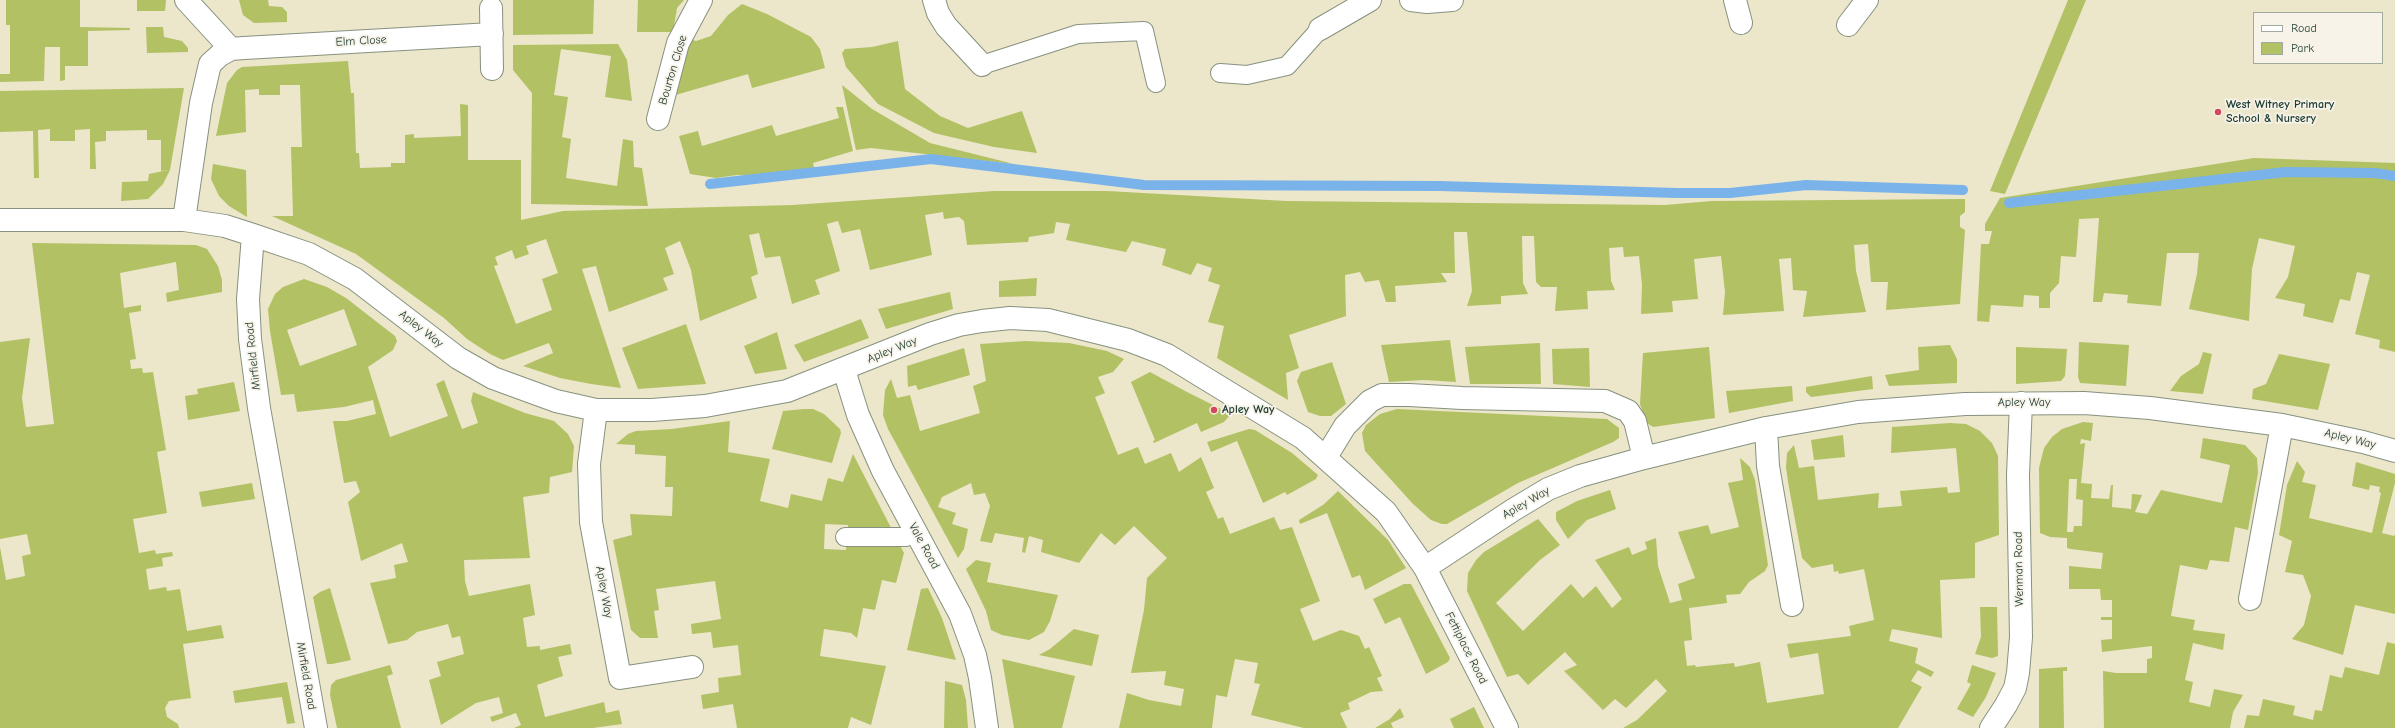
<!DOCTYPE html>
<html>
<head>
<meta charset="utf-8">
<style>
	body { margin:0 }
	#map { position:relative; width:2395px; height:728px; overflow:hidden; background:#ece6ca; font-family:"Comic Neue",sans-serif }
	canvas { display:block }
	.legend { position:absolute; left:2253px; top:12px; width:130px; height:52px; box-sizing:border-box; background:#f7f3e8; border:1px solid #a1aaa0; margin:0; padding:5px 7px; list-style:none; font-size:12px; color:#1f3d34 }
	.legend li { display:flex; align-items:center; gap:8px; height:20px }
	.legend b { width:20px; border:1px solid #a1aaa0 }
</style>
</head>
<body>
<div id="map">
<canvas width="2395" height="728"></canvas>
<ul class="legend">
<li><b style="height:5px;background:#fff"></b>Road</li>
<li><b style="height:11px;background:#b2c163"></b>Park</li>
</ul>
</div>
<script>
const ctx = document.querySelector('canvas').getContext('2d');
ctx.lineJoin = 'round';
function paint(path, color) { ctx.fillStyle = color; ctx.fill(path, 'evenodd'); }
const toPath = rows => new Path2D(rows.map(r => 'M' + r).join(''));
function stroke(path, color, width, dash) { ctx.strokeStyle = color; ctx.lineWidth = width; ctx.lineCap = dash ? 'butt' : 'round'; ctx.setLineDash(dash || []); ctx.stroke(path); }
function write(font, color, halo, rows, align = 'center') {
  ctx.font = font + ' "Comic Neue",sans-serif'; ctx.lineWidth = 3.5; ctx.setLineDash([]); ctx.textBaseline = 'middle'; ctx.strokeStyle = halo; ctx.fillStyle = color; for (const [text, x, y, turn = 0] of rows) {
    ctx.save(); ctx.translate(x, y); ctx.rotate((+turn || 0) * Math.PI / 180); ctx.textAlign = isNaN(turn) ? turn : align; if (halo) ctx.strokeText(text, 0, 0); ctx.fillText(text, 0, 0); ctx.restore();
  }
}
paint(toPath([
	[6,0,80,0,80,27,130,28,130,30,88,31,88,66,65,66,65,80,60,81,60,47,45,47,44,81,0,82,0,74,10,74,10,25,6,25],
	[137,0,166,0,165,11,137,11],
	[239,0,268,0,269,6,282,7,287,12,287,22,254,23,243,15],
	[513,0,594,0,593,34,513,35],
	[638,0,684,0,677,8,673,32,637,32],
	[2068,0,2086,0,2005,194,1990,191],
	[742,4,767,14,811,37,820,49,825,68,752,88,748,74,672,96,691,39,696,41,711,36,728,15],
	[146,27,163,27,164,37,182,41,188,48,188,52,147,53],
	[898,41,905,89,940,116,968,128,1022,111,1037,153,994,147,934,133,878,104,846,67,842,53,845,49,872,47],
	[618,44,627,60,632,101,605,97,611,56,561,49,554,95,568,97,562,137,571,139,566,178,617,186,623,139,633,141,634,167,642,168,648,206,531,204,532,93,513,70,513,45],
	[348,61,351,93,354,93,356,153,359,153,360,168,391,167,391,163,405,163,405,135,414,134,414,138,461,136,460,104,468,105,468,160,521,160,521,220,563,211,793,205,994,191,1107,191,1286,201,1665,205,1712,201,1965,199,1965,212,1960,216,1960,227,1965,230,1960,304,1886,310,1888,282,1871,282,1868,244,1854,245,1856,271,1866,312,1803,317,1807,291,1793,290,1791,258,1779,259,1784,311,1723,315,1725,292,1721,256,1694,259,1698,299,1672,301,1673,312,1641,314,1642,285,1639,256,1624,257,1623,247,1609,248,1611,281,1615,290,1587,291,1588,309,1555,311,1557,287,1541,287,1536,282,1534,236,1522,236,1523,283,1528,294,1501,296,1501,304,1467,306,1472,291,1467,232,1454,232,1455,273,1441,273,1447,282,1395,286,1396,302,1386,302,1379,280,1365,282,1360,272,1345,275,1346,316,1289,335,1299,368,1286,373,1288,400,1217,358,1224,326,1208,322,1220,285,1208,281,1212,268,1197,263,1191,275,1162,265,1166,249,1132,241,1126,252,1066,240,1070,224,1056,222,1054,233,1029,237,1028,242,967,245,964,221,959,217,944,219,943,212,925,215,932,255,870,270,860,229,842,233,838,221,827,224,840,271,815,280,820,294,792,304,780,256,765,258,759,233,749,235,758,274,751,277,757,298,700,321,691,270,680,241,665,248,674,274,663,278,668,290,609,312,596,266,582,269,621,388,591,384,560,378,523,366,553,353,549,343,503,360,490,354,467,339,444,318,356,254,272,216,293,216,291,147,302,147,300,85,280,85,280,95,259,95,259,89,245,90,246,132,216,136,227,83,237,70,242,67],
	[546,239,558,273,542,279,552,310,516,324,494,266,498,265,495,257,512,250,515,259,529,254,526,246],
	[842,85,872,109,930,143,1014,164,871,148,856,150],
	[184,88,170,170,163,184,148,199,121,201,122,182,148,181,149,174,168,170,161,171,161,140,147,140,147,130,106,131,106,141,95,142,96,169,90,169,90,129,75,130,75,141,50,141,50,129,38,130,39,178,34,178,33,131,0,132,0,91],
	[836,107,843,107,853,151,813,163,815,172,777,176,737,175,716,178,690,174,679,136,698,131,702,146,772,125,776,136,839,118],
	[2254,158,2395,163,2395,352,2379,348,2380,340,2355,334,2370,275,2357,272,2350,301,2340,299,2333,323,2303,316,2305,304,2275,298,2288,277,2295,246,2259,238,2252,269,2249,321,2189,309,2197,274,2199,253,2167,253,2161,306,2127,303,2128,295,2104,293,2102,302,2093,302,2099,218,2079,219,2076,257,2061,256,2059,283,2050,293,2050,308,2039,308,2039,296,2024,295,2023,307,1991,305,1989,322,1977,321,1981,244,1989,244,1992,231,1985,231,1985,224,2000,198],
	[213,164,246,170,247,217,229,206,219,196,211,179],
	[32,243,196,245,207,249,218,266,222,280,222,292,167,302,166,293,179,290,176,262,120,273,124,308,141,305,141,311,129,313,136,359,130,360,131,369,142,368,143,373,153,372,166,450,157,452,167,513,133,519,139,553,155,550,156,554,172,552,173,556,162,558,163,566,146,569,149,590,166,587,167,591,180,589,187,631,221,625,224,638,183,644,191,698,169,701,165,708,167,717,178,724,179,728,0,728,0,547,6,580,25,576,22,556,31,554,27,534,0,539,0,342,30,338,22,398,26,427,54,424],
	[1037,278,1036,296,999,297,999,281],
	[304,279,327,287,346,298,395,336,397,341,393,350,368,367,390,437,448,416,436,384,444,380,462,429,478,423,471,401,473,392,525,413,554,421,568,434,574,446,572,472,550,477,549,493,523,497,530,558,464,560,465,581,469,596,530,584,535,615,523,618,527,647,540,646,540,650,570,644,572,654,558,657,563,676,537,685,545,717,604,702,606,713,619,710,622,724,593,728,514,728,521,725,516,713,492,722,490,717,503,713,499,697,476,703,441,725,429,680,441,676,437,662,464,654,460,636,452,638,448,624,417,632,407,640,388,644,370,583,396,578,394,565,408,562,402,543,361,561,348,502,360,492,356,481,344,483,333,421,347,421,376,414,373,400,344,407,297,412,294,394,281,395,270,331,268,309,275,294,283,287],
	[344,309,357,345,300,366,287,330],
	[950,292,953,309,886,329,878,309],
	[861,319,869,338,804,362,794,345],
	[686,324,706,384,638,389,622,348],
	[777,332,787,369,755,374,744,346],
	[1450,340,1456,382,1424,380,1389,382,1381,345],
	[1026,341,1069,343,1107,351,1124,359,1113,372,1098,377,1105,393,1095,397,1118,455,1138,447,1145,464,1171,453,1179,472,1201,457,1214,488,1206,492,1218,519,1223,517,1230,534,1274,517,1280,530,1292,527,1320,601,1300,609,1313,641,1341,630,1359,636,1365,649,1369,647,1382,676,1377,678,1383,691,1371,692,1348,703,1350,709,1340,713,1347,728,1304,728,1251,715,1260,684,1254,683,1258,663,1235,659,1227,697,1216,695,1212,728,1119,728,1127,693,1149,700,1181,706,1184,689,1164,685,1166,671,1131,673,1144,610,1147,578,1167,558,1134,526,1115,545,1101,533,1079,563,1041,552,1043,540,1029,536,1025,553,1022,552,1024,538,995,533,992,543,980,541,990,506,985,493,974,495,971,483,942,497,938,507,956,513,952,524,968,529,964,549,958,558,888,429,883,415,885,390,891,379,897,398,910,395,920,431,980,413,973,386,986,381,980,344],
	[2079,342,2129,345,2126,386,2080,383,2078,377],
	[1540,343,1541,384,1470,384,1465,347],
	[1950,345,1957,359,1957,383,1889,386,1885,375,1919,370,1918,347],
	[1709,347,1715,418,1653,427,1647,423,1640,404,1643,353],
	[2016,347,2067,349,2065,376,2061,381,2016,384],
	[964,348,970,375,918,390,916,385,908,387,907,366],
	[1589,348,1590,387,1553,384,1552,349],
	[2203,352,2212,354,2203,394,2170,391,2181,376,2199,364],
	[2279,354,2330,364,2318,410,2252,399,2253,389,2266,384],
	[1332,362,1346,404,1331,416,1320,416,1308,412,1297,381,1301,372],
	[1150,372,1187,392,1231,414,1224,422,1201,432,1197,423,1154,443,1153,441,1155,440,1131,382],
	[1872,376,1873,389,1811,397,1806,392,1806,387],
	[234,382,240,411,188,420,185,396,198,394,197,389],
	[1792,386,1793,401,1729,413,1726,391],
	[804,409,813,409,824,414,840,429,841,433,832,463,772,449,783,411],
	[1397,409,1607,419,1619,428,1619,438,1613,442,1518,483,1447,524,1442,524,1431,520,1413,504,1365,451,1362,433,1366,425,1380,414],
	[730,421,728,452,770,459,760,501,788,508,791,494,822,501,828,478,843,482,853,454,904,553,896,583,882,580,875,610,863,608,857,638,851,633,824,629,820,656,886,666,871,725,851,717,848,728,737,728,733,704,703,709,701,695,719,692,718,678,741,675,738,645,713,648,711,632,692,634,691,624,721,619,715,581,656,589,659,610,654,611,658,638,640,638,631,630,613,540,632,535,630,514,672,516,673,487,665,487,666,456,635,454,635,445,616,444,628,434,636,431,672,429],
	[825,524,848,525,846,550,824,549],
	[2083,422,2093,423,2091,441,2081,439,2080,444,2085,443,2081,483,2092,484,2091,498,2109,499,2111,485,2113,485,2112,507,2131,509,2132,494,2142,495,2135,512,2147,514,2161,490,2222,503,2230,465,2200,458,2203,438,2245,445,2257,458,2258,473,2248,530,2235,527,2229,562,2210,560,2207,570,2180,565,2171,616,2195,620,2193,630,2225,634,2223,650,2193,643,2185,680,2193,682,2189,702,2210,707,2214,689,2243,695,2233,712,2230,728,2104,728,2103,671,2116,673,2147,673,2147,659,2152,658,2152,646,2102,652,2101,640,2112,639,2112,620,2101,620,2101,617,2112,617,2112,600,2101,600,2100,589,2069,589,2069,566,2101,569,2103,553,2071,549,2067,548,2067,538,2050,537,2040,533,2039,468,2044,448,2052,437,2062,429],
	[2069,479,2077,479,2076,499,2083,500,2082,526,2074,526,2073,532,2067,532],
	[1950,423,1966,424,1980,431,1992,443,1998,456,1999,535,1975,543,1975,578,1940,580,1942,638,1892,629,1889,641,1918,648,1915,663,1934,672,1931,677,1918,670,1911,681,1922,687,1898,728,1623,728,1637,720,1667,691,1656,679,1626,708,1615,699,1603,710,1564,671,1577,665,1565,652,1528,685,1518,674,1507,677,1467,591,1468,573,1476,560,1484,552,1538,519,1560,545,1540,560,1496,603,1523,631,1571,584,1583,598,1596,586,1612,608,1622,599,1595,560,1629,547,1632,555,1647,549,1645,542,1656,538,1658,566,1670,603,1682,600,1678,584,1695,578,1678,532,1708,525,1711,534,1739,527,1728,483,1743,480,1740,458,1750,467,1755,480,1768,565,1765,571,1749,582,1740,594,1726,595,1727,603,1689,608,1692,640,1684,641,1687,666,1695,665,1696,667,1734,663,1735,667,1760,662,1767,703,1824,694,1818,653,1790,658,1787,644,1851,636,1849,626,1874,620,1873,614,1864,569,1839,574,1838,571,1834,572,1833,564,1812,568,1802,558,1788,482,1786,467,1787,453,1794,445,1799,468,1814,466,1818,500,1879,493,1878,508,1902,506,1900,491,1947,487,1948,493,1960,492,1956,448,1891,453,1892,427],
	[1249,429,1255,430,1292,453,1318,475,1316,479,1287,495,1285,492,1263,503,1237,441,1211,452,1207,442],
	[1843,435,1845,457,1814,460,1811,440],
	[2297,461,2305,472,2302,482,2316,485,2309,518,2372,533,2381,493,2379,492,2380,487,2370,485,2369,490,2352,486,2356,462,2395,474,2395,483,2382,533,2394,536,2395,534,2395,614,2355,605,2343,655,2292,639,2304,625,2311,596,2303,575,2285,572,2292,541,2279,535,2287,485],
	[252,483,255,499,202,507,199,492],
	[1610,490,1616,509,1587,520,1568,539,1556,520,1556,512,1577,501],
	[1338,491,1388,540,1406,568,1365,590,1360,575,1352,578,1327,513,1300,524,1299,520,1323,505],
	[976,560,991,563,987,582,1058,595,1050,621,1044,632,1029,640,1002,635,991,630,986,611,966,569],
	[1404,584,1411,584,1450,658,1448,662,1426,674,1400,617,1385,624,1373,599],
	[330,588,351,660,332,664,327,664,313,597,320,592],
	[928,588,942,618,956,660,907,650,921,589],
	[1980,607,1997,607,1998,656,1992,658,1975,654,1981,637],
	[1074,629,1099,635,1092,666,1039,655,1050,649],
	[2387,642,2395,644,2395,728,2244,728,2247,715,2259,716,2263,699,2295,706,2293,715,2313,720,2315,710,2322,711,2330,675,2342,678,2345,667,2379,675],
	[1002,659,1075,676,1062,728,1014,728],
	[390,665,393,674,387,676,401,728,337,728,330,695,331,685,336,680],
	[1972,665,1996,673,1986,697,1973,717,1957,709,1971,684,1967,682],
	[2067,667,2067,671,2063,671,2064,728,2039,728,2039,669],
	[945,681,962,685,966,700,968,728,944,728],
	[287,682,295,723,287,724,282,697,235,703,233,691],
	[1474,707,1484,728,1454,728,1450,719],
	[1400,708,1404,717,1391,723,1393,728,1375,728,1390,719]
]), '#b2c163');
stroke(toPath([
	[710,184,931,159,1144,185,1440,186,1677,193,1730,193,1806,185,1963,190],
	[2009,203,2286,172,2375,173,2395,176]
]), '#79b3ea', 10);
const lane = toPath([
	[982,65,1078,34,1144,31,1156,83],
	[1220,73,1247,75,1287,66,1320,29],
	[845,537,906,537,916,532]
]);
const street = toPath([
	[186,0,231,49],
	[934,0,938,13,946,26,982,65],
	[1411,0,1427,2,1452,0],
	[1735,0,1741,23],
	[491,8,492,69],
	[1848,25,1867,0],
	[1320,29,1370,0],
	[658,119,678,43,701,0],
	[0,220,184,220,225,226,253,235,309,254,355,279,458,358,493,378,556,401,596,410,652,410,705,406,787,391,930,334,959,325,982,321,1010,318,1048,320,1128,340,1167,355,1303,438,1386,512,1425,568,1507,728],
	[184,220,201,103,210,64,220,55,231,49,244,48,492,34],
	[253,235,248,299,250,339,259,408,316,728],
	[844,370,858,415,883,471,960,614,975,655,980,678,987,728],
	[596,410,589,464,591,522,620,678,692,667],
	[1766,428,1768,466,1792,605],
	[1326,457,1345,426,1370,401,1382,395,1409,395,1462,398,1605,401,1628,411,1635,421,1644,458],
	[1425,568,1513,510,1548,489,1580,476,1644,458,1766,428,1858,412,1965,404,2084,403,2150,408,2282,425,2363,442,2395,451],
	[2250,599,2282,425],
	[1991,728,2006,705,2015,688,2018,673,2021,637,2018,475,2021,403]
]);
stroke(lane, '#86927f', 20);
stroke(street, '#86927f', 24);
stroke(lane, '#fff', 18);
stroke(street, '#fff', 22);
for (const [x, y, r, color] of [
	[2218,112,4,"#d1495b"],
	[1214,410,4,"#d1495b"]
]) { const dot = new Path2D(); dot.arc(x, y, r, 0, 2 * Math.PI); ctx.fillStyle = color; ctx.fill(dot); stroke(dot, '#f7f3e8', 1.5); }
write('12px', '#1f3d34', '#f7f3e8', [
	["Elm Close",361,41,-3],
	["Bourton Close",673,70,-73],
	["Apley Way",421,329,38],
	["Apley Way",892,350,-22],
	["Mirfield Road",253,356,-96],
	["Apley Way",2024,403],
	["Apley Way",2350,439,14],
	["Apley Way",1526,503,-30],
	["Vale Road",924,546,61],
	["Wenman Road",2019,569,-91],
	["Apley Way",604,592,80],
	["Fettiplace Road",1466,648,63],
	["Mirfield Road",306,676,80]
]);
write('bold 12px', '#1f3d34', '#f7f3e8', [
	["West Witney Primary",2226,105],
	["School & Nursery",2226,119],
	["Apley Way",1222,410]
], 'left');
</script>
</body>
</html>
